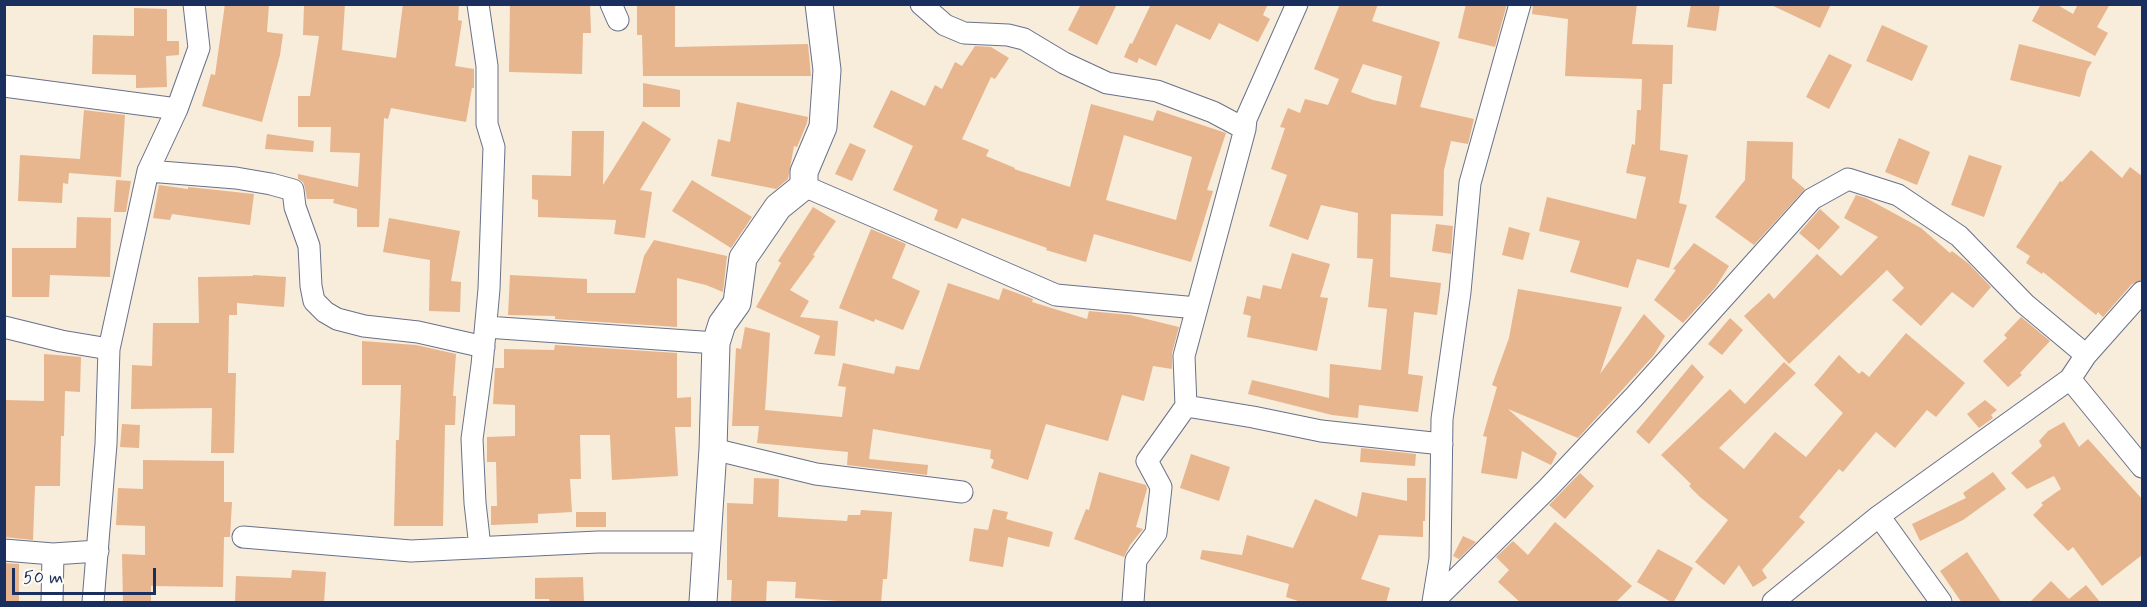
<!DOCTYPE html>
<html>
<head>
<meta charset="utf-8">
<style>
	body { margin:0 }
	#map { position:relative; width:2147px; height:607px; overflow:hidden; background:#f8ecdb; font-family:Mynerve,sans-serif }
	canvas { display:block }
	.frame { position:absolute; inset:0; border:6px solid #1b2f5e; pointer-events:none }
	.scale { position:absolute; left:12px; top:568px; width:144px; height:27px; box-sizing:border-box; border:3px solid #1b2f5e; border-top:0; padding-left:8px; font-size:18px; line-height:21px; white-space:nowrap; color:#1b2f5e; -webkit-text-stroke:4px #fdfcf7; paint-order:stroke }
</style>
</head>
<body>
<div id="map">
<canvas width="2147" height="607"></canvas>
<div class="frame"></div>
<div class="scale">50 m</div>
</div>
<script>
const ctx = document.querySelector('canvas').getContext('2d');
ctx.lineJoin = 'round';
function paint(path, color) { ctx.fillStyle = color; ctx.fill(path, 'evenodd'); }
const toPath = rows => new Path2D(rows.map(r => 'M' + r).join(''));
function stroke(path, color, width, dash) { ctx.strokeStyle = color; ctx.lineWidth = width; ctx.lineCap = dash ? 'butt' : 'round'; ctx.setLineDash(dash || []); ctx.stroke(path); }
paint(toPath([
	[225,4,269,4,267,32,283,34,280,55,262,122,202,106,211,74,215,75],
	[304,4,345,4,342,50,396,58,403,4,459,4,458,20,462,21,455,66,474,69,474,88,472,88,466,122,391,108,388,119,384,118,379,227,357,227,357,209,333,203,334,199,307,199,305,188,303,182,298,179,298,174,358,187,360,153,330,152,331,127,298,127,298,96,310,96,319,36,303,35],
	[510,4,590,4,591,33,583,33,582,74,509,72],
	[637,4,675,4,675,47,808,44,811,76,643,76,642,35,637,35],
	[1081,4,1117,4,1097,45,1068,30],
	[1151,4,1268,4,1263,15,1270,19,1258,42,1219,23,1210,40,1176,24,1156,66,1139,58,1137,63,1124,57,1130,43,1132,44],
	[1340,4,1378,4,1372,21,1440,42,1420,107,1474,119,1468,144,1451,141,1444,170,1443,216,1391,214,1390,277,1441,283,1437,315,1414,312,1408,374,1423,376,1418,412,1359,405,1358,418,1332,415,1248,394,1252,380,1329,398,1330,364,1381,370,1387,309,1368,307,1373,259,1357,258,1358,213,1321,205,1308,240,1269,226,1287,175,1271,169,1285,128,1280,127,1288,108,1300,113,1305,99,1328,105,1339,79,1314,69],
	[1363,64,1402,76,1396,105,1373,100,1351,92],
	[1466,4,1507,4,1495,47,1458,38],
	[1533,4,1637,4,1632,44,1673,45,1672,84,1663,84,1660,150,1688,155,1679,203,1687,205,1669,268,1637,259,1628,288,1570,272,1580,241,1539,231,1547,197,1636,219,1646,177,1626,173,1632,144,1635,145,1637,110,1641,110,1642,79,1565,76,1568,19,1532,14],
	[1691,4,1720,4,1716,31,1687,27],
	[1769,4,1831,4,1820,28],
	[2041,4,2056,4,2073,14,2078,4,2110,4,2097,27,2108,33,2095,56,2032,21],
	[134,8,167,9,167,41,179,41,179,55,166,56,167,87,136,88,136,75,92,74,93,35,134,36],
	[1882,25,1928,46,1912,81,1866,61],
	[2019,44,2092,62,2087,70,2080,97,2010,80],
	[975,46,991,47,1009,58,995,79,991,77,962,139,989,150,986,156,1015,168,1014,169,1070,187,1091,104,1153,121,1157,110,1226,133,1207,190,1213,191,1191,262,1094,234,1086,262,1046,250,1047,248,962,218,957,229,934,220,938,210,893,190,913,146,873,127,891,90,925,106,935,85,942,89,955,62,962,66],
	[1124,135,1192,157,1176,220,1106,200],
	[1829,54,1852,65,1829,109,1806,97],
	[643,83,680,90,680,107,643,107],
	[737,102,808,117,807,123,797,147,794,146,788,179,776,189,711,176,718,139,730,142],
	[84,110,125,115,121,177,69,173,68,184,63,183,62,203,18,201,20,155,80,159],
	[643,121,671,139,640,190,652,192,645,238,614,234,616,220,538,217,538,200,532,199,532,175,571,176,572,131,604,131,603,185],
	[267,134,314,141,313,152,265,149],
	[1899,138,1930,152,1917,185,1885,172],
	[1747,141,1793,142,1792,178,1805,189,1754,245,1715,217,1745,180],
	[850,143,866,150,852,181,835,174],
	[2091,150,2122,178,2130,167,2142,176,2142,280,2132,284,2103,317,2098,312,2096,315,2043,272,2042,274,2026,263,2030,256,2016,247,2060,181,2062,182],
	[1969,155,2002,166,1984,217,1951,205],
	[116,180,131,181,126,212,114,212],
	[692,180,752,217,731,248,672,211],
	[159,185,188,189,188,187,254,194,250,225,172,214,170,220,153,218],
	[1856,195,1866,198,1921,228,1950,253,1952,251,1969,264,1991,287,1973,308,1952,292,1921,326,1892,300,1904,288,1887,270,1789,364,1744,316,1769,293,1774,299,1817,254,1841,276,1878,237,1844,218],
	[813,207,836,221,813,255,815,256,790,290,809,301,800,317,838,321,835,356,814,354,820,336,756,307,781,263,778,261],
	[1820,209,1840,227,1819,250,1799,233],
	[77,217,111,218,110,277,50,275,49,297,12,297,12,248,76,248],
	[389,218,460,231,451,281,461,282,460,312,429,311,430,260,383,252],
	[1436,224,1453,226,1451,254,1432,251],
	[1509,227,1530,233,1523,260,1502,255],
	[871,229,906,244,892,278,920,291,903,330,875,319,874,322,839,308],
	[654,240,727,256,723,292,706,285,677,278,677,327,555,319,555,316,508,315,510,275,587,279,587,293,635,293,644,256],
	[1694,243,1729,266,1715,288,1683,323,1654,300,1676,270,1673,269],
	[1292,253,1330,264,1320,297,1328,298,1317,351,1247,337,1251,316,1243,314,1247,296,1260,299,1263,285,1281,289],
	[253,275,286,277,284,307,237,303,237,315,229,315,228,373,236,373,234,453,211,453,212,408,131,409,132,365,152,366,153,323,199,323,198,277,253,276],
	[948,283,999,300,1003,288,1033,299,1032,302,1087,319,1089,311,1130,315,1179,327,1172,353,1172,369,1153,366,1144,401,1122,395,1108,441,1046,424,1028,480,991,468,994,460,990,458,991,450,873,429,869,459,928,465,927,475,847,465,848,452,757,443,759,426,732,426,736,348,741,349,745,327,770,333,765,410,842,417,846,387,838,386,843,363,894,374,896,366,919,370],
	[1518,289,1622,307,1600,374,1644,314,1665,336,1654,355,1578,438,1508,409,1557,453,1551,465,1522,451,1517,479,1481,473,1487,437,1483,436,1497,387,1492,385,1509,338],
	[2021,317,2050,341,2020,373,2022,375,2008,387,1983,361,2007,338,2004,335],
	[1730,318,1743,330,1722,355,1708,344],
	[1906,333,1965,383,1936,417,1927,410,1895,448,1876,432,1843,472,1839,469,1799,517,1805,522,1762,570,1767,578,1753,587,1739,565,1724,585,1695,562,1728,520,1700,497,1689,486,1691,484,1661,455,1730,389,1745,404,1784,362,1796,373,1719,448,1744,469,1775,432,1806,457,1843,413,1814,385,1839,355,1859,374,1862,371,1869,377],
	[362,341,416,345,456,354,453,396,456,396,455,425,445,425,443,526,394,526,396,440,399,440,401,385,362,385],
	[555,345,677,353,677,398,691,397,691,427,675,427,678,476,612,480,610,435,580,435,581,479,570,479,572,512,538,514,538,523,491,525,491,506,497,506,496,462,487,462,487,437,515,436,515,405,493,404,495,368,504,368,504,349,554,350],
	[44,354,81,357,80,392,65,391,64,436,61,436,60,486,35,486,33,540,4,537,4,400,44,401],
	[1692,364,1704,377,1649,444,1636,432],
	[1985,400,1997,410,1991,415,1993,418,1979,428,1967,414],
	[2064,422,2079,447,2088,439,2142,499,2142,555,2102,586,2073,547,2068,551,2033,515,2043,505,2041,503,2061,489,2054,476,2027,489,2011,473,2042,446,2039,441,2048,431],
	[122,424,140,425,139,448,120,447],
	[1361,448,1416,454,1415,466,1360,462],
	[1191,454,1230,467,1219,501,1180,488],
	[143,460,224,461,224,502,232,502,230,537,224,537,223,587,151,586,151,603,123,603,122,554,145,555,145,526,116,525,118,488,143,489],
	[1099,472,1146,485,1147,489,1136,527,1143,529,1130,545,1124,557,1074,539,1086,509,1089,510],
	[1993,472,2006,489,1963,520,1920,541,1912,524,1966,498,1963,493],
	[1580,473,1594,486,1565,519,1549,505],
	[754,478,779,479,778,517,847,521,848,515,860,515,861,510,892,512,887,579,883,579,881,603,839,603,839,601,795,598,796,582,767,581,766,603,731,603,732,580,727,580,727,503,753,504],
	[1407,478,1426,478,1425,521,1423,521,1423,537,1379,535,1361,579,1390,588,1386,603,1304,603,1286,597,1289,584,1200,559,1202,550,1242,555,1247,535,1293,548,1315,499,1357,517,1362,492,1407,501],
	[993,509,1008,512,1006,519,1053,532,1049,547,1008,537,1003,567,969,561,974,528,988,530],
	[576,512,606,512,606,527,576,527],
	[1555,522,1632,586,1615,603,1521,603,1498,582,1509,570,1496,557,1513,541,1528,555],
	[1463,536,1476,542,1459,559,1453,556],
	[1658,549,1693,568,1673,603,1637,582],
	[1967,552,2002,603,1962,603,1940,571],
	[4,563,19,564,19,603,4,603],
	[292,570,326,572,324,603,235,603,236,576,291,578],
	[583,577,584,603,550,603,549,599,535,599,535,578],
	[2051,581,2069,599,2086,585,2101,603,2029,603]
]), '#e7b58e');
const minor = toPath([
	[478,4,487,66,487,124,494,147,489,289,482,365,472,439,475,503,480,547],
	[611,4,618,20],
	[921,4,945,25,964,33,1008,35,1024,39,1064,63,1107,83,1157,91,1213,112,1245,129],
	[4,86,177,109],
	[148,171,236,178,271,184,293,190,295,207,309,246,311,286,314,301,325,312,337,319,364,326,418,332,484,347],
	[804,186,1056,295,1197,308],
	[4,327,61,341,109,349],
	[486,327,716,343],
	[2070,379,2142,467],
	[1186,406,1253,417,1321,431,1442,444],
	[713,449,816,474,962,492],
	[1879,516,1941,602],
	[243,537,411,551,598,542,707,542],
	[4,550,53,554,98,551],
	[52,602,53,554],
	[93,602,106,444,109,349,148,171,177,109,199,48,194,4],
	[1133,602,1136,560,1156,533,1161,487,1147,461,1186,406,1184,356,1245,129,1246,119,1297,4],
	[1433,602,1548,488,1634,397,1812,199,1848,179,1898,195,1959,236,2025,304,2086,355],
	[1433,602,1440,559,1442,419,1460,292,1470,183,1520,4],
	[1773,602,1879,516,2070,379,2086,355,2142,292]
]);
const tertiary = toPath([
	[703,602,713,449,716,343,722,324,737,303,743,258,778,207,804,186,804,172,823,127,827,70,819,4]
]);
stroke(minor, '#68718a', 23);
stroke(tertiary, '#68718a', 29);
stroke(minor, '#fff', 21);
stroke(tertiary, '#fff', 27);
</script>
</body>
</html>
